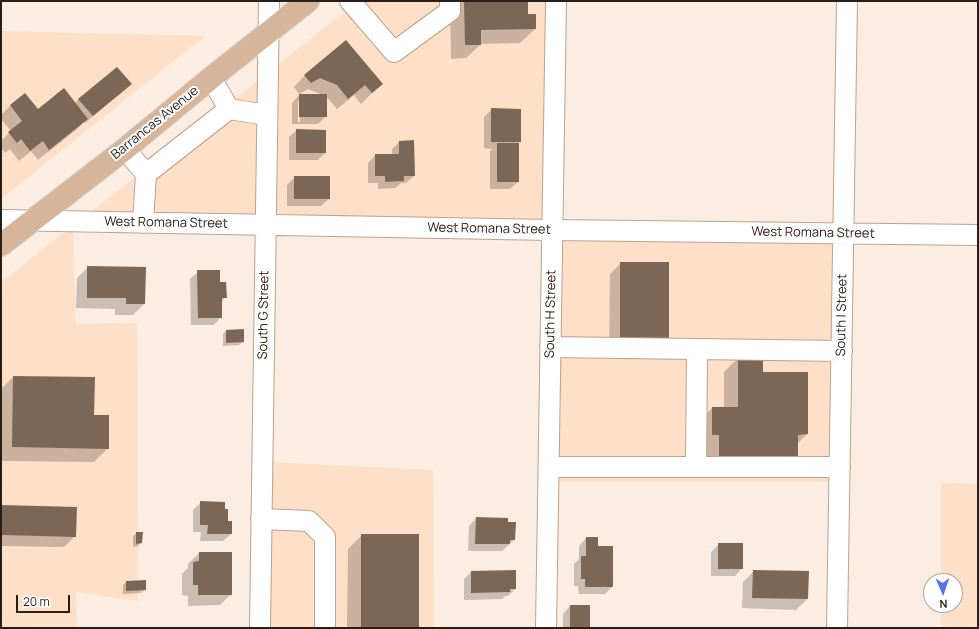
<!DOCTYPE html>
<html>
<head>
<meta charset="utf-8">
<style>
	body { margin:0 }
	#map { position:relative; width:979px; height:629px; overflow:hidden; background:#fcede2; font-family:Manrope,sans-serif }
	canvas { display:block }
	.frame { position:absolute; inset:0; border:2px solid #271e17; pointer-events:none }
	.north { position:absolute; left:923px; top:573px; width:40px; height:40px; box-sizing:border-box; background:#fff; border:1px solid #a9a5a2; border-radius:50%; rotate:178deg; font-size:11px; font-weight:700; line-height:16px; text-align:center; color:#271e17 }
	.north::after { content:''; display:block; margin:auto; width:14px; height:18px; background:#5573e9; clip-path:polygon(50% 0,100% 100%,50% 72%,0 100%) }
	.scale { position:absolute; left:16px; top:595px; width:54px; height:18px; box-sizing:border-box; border:2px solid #271e17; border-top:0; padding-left:5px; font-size:12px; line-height:14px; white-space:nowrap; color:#271e17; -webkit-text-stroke:3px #fff; paint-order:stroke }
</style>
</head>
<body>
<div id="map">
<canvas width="979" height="629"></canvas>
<div class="frame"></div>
<div class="north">N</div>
<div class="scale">20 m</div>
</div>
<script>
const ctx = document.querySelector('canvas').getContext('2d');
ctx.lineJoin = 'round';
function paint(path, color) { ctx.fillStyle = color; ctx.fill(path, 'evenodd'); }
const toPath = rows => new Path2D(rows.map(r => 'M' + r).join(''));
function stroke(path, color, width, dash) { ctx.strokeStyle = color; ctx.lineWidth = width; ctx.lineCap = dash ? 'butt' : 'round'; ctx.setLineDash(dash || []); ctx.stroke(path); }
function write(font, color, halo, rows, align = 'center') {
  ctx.font = font + ' Manrope,sans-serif'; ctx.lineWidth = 4; ctx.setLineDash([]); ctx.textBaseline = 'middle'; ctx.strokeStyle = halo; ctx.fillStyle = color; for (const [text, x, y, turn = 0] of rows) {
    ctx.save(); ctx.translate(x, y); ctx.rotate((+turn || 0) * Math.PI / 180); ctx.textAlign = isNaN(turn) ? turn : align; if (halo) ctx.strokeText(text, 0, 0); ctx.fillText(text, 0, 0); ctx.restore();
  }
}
paint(toPath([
	[359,1,547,1,543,219,275,215,277,65],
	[1,31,205,36,1,199],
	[259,80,257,214,91,212],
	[65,232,73,232,76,324,137,323,138,601,76,592,77,628,1,628,1,282],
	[561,240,834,243,830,482,557,482],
	[271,462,433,470,434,628,269,628],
	[941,483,978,484,978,628,941,628,941,605,955,605,955,581,941,581]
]), '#fedfc7');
paint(toPath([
	[450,1,527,1,527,15,535,29,520,43,481,44,466,58,451,59],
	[346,42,381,84,361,104,354,95,337,109,326,96,326,116,318,124,292,124,292,103,299,95,323,95,308,89,299,94,294,87,304,76],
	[298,101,300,101,300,122,298,122],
	[131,84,123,91,85,123,84,122,76,130,38,160,31,151,19,161,10,149,5,153,1,147,1,141,11,131,1,119,1,115,10,106,25,94,38,110,75,103,79,99],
	[492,109,520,141,518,144,518,182,510,189,490,189,490,151,493,149,484,148,484,117],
	[297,130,325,153,318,160,289,160,289,137],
	[399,142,414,176,406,183,401,183,395,188,378,189,378,183,368,183,368,163,375,155,392,155,392,149],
	[295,177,329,199,321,206,287,206,287,185],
	[621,263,668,344,609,355,610,274],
	[88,267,144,304,133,315,115,315,115,309,76,308,77,278],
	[198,272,219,283,226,297,221,302,221,317,214,325,191,325,190,279],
	[226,331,243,342,239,345,223,346,223,334],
	[738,358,762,373,807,434,797,444,705,474,698,422,712,408,724,408,724,372],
	[13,377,93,416,108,448,94,462,1,461,1,389],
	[201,502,224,510,231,534,223,541,200,541,201,532,193,532,193,510],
	[1,506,75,536,64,547,1,546],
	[476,518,507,519,507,523,514,540,502,551,468,551,469,526],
	[137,533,141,543,138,546,133,547,133,536],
	[362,535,418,628,347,628,348,549],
	[586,538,597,547,612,587,605,594,579,594,578,586,574,586,574,564,579,559,579,546],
	[719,544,742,568,735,576,711,576,711,552],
	[199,553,231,553,231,594,220,605,188,606,188,596,182,595,182,574,188,568,188,564],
	[754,571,807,599,796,610,742,608,743,582],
	[471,572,515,589,508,596,505,596,502,599,464,600,464,579],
	[126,582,145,590,141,593,123,594,123,585],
	[570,606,589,628,563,628,563,614]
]), '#0003');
paint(toPath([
	[464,1,528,1,528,14,536,14,536,29,481,30,481,45,465,45],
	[346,40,383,84,372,93,365,85,348,99,337,85,320,78,311,83,304,75],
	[117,67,132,84,93,116,78,99],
	[64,88,88,119,49,150,43,141,30,151,21,139,17,143,8,132,22,121,10,105,25,93,38,109],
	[299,94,327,94,327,117,299,117],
	[491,108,521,109,521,142,491,142],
	[296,129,326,130,326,153,296,153],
	[414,140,415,176,404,176,404,181,385,182,385,176,375,176,375,154,399,154,399,141],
	[497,143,519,143,519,182,497,182],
	[294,176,330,176,330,199,294,199],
	[620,262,669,262,669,344,620,344],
	[87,266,146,267,145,304,126,304,126,298,87,298],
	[197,270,220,270,220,282,226,282,227,298,222,298,222,318,198,318],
	[244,329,244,342,226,343,226,330],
	[738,357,763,357,763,372,808,372,808,434,798,435,798,460,719,460,719,435,712,435,712,407,738,407],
	[13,376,95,377,94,415,109,415,109,449,12,447],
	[200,501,225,502,225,509,228,509,228,521,232,521,232,534,207,534,208,525,200,525],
	[1,505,77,507,76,537,1,535],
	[476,517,508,518,508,522,516,522,515,540,510,540,510,544,475,544],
	[136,532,143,532,142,543,136,544],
	[361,534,419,534,419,628,361,628],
	[586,537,598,537,598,546,613,546,613,587,585,587,585,579,581,579,581,556,586,556],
	[718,543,743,543,743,569,718,569],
	[199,552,232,552,232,595,198,595,198,585,193,585,193,562,199,561],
	[516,570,516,589,510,589,510,592,471,593,471,571],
	[753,570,809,571,808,599,752,598],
	[146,580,146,590,126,591,126,581],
	[570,605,590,605,590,628,570,628]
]), '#7c6756');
const minor = toPath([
	[350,1,394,52,450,11,450,1],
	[211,78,229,109],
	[125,149,146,174,143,223],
	[146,174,229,109,267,115],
	[1,220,552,230,978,235],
	[550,347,842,351],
	[549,467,840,467],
	[696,467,697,349],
	[261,519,309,521,325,537,325,628],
	[260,628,269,1],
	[546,628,556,1],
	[837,628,847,1]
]);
const major = toPath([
	[1,245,125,149,211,78,308,1]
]);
stroke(minor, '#baa290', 22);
stroke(major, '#d4d2d1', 24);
stroke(minor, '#fff', 20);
stroke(major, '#d6b59a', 22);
write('13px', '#271e17', '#fff', [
	["Barrancas Avenue",155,123,-39],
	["West Romana Street",166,223,1],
	["West Romana Street",489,229,1],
	["West Romana Street",813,233,1],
	["South H Street",551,314,-89],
	["South G Street",264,315,-89],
	["South I Street",842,315,-89]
]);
</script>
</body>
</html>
